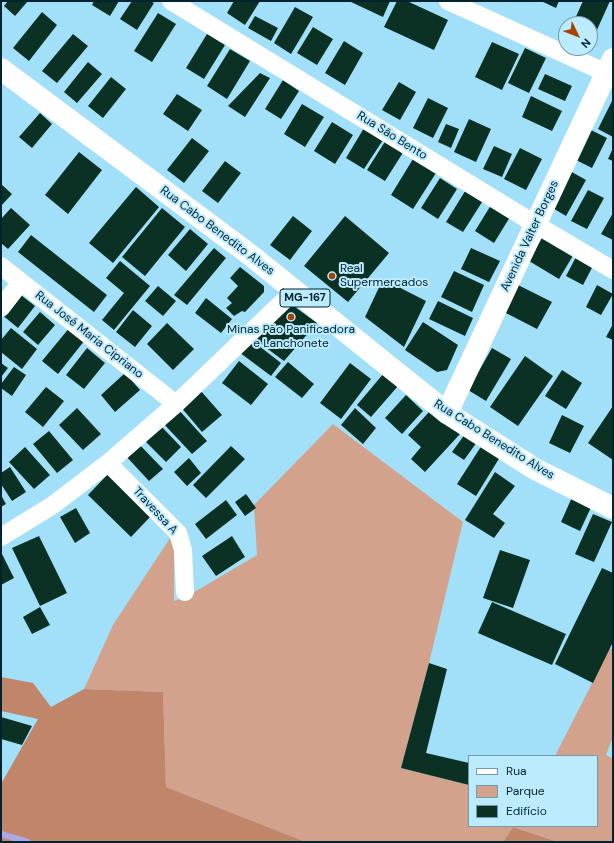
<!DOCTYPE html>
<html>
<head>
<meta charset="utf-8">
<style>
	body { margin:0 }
	#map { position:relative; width:614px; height:843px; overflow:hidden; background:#a2e0fa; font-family:"DM Sans",sans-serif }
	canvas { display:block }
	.frame { position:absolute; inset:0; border:2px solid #00232f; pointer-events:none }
	.legend { position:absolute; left:468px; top:755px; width:130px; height:72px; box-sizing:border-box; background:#bdebfe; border:1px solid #719bab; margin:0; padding:5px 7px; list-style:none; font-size:12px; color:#00232f }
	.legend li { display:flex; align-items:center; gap:8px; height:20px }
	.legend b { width:20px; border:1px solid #719bab }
	.north { position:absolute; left:558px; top:16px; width:40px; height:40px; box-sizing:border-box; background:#bdebfe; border:1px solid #719bab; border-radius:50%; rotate:133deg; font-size:11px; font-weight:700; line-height:16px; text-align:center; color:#00232f }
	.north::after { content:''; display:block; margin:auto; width:14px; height:18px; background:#a54302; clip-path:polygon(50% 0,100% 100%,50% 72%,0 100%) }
</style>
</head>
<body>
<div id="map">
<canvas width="614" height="843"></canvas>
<div class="frame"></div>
<ul class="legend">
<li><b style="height:5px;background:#fff"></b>Rua</li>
<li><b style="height:11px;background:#d2a28d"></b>Parque</li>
<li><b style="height:11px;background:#0a3123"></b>Edifício</li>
</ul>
<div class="north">N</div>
</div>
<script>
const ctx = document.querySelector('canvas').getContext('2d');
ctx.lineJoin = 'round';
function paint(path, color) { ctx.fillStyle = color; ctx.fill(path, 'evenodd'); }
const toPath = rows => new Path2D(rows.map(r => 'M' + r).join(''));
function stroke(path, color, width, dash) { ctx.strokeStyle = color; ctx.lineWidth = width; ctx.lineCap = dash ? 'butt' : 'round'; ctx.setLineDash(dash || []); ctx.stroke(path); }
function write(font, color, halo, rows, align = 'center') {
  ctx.font = font + ' "DM Sans",sans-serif'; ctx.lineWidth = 4; ctx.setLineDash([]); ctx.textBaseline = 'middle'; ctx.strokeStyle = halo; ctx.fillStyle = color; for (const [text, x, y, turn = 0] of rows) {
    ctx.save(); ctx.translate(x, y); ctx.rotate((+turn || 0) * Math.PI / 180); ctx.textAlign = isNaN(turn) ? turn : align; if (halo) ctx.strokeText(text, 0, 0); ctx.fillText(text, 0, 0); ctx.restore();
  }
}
paint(toPath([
	[333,424,463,522,429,663,401,768,469,785,469,826,597,826,597,756,555,756,610,648,613,650,613,737,606,755,613,759,613,842,558,842,513,827,503,842,306,842,166,787,163,692,84,689,113,625,174,532,174,601,186,597,257,555,254,505]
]), '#d2a28d');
paint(toPath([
	[1,677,33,683,51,707,84,689,163,692,166,787,306,842,1,842,1,784,38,719,1,711],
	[513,827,558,842,503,842]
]), '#c18569');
stroke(toPath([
	[1,834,28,842]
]), '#aaa9e4', 6);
paint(toPath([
	[8,1,28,1,15,16,4,6],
	[94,1,119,1,110,16,92,5],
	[132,1,150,1,154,3,137,30,120,19],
	[234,1,260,1,245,25,227,13],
	[352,1,390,1,383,17,351,2],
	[397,1,407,1,448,20,434,50,384,27],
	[541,1,559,1,556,8],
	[583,1,610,1,596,32,590,29,590,24,580,24,574,21],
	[295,7,313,17,291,54,274,43],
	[42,12,57,25,29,61,13,48],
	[158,13,176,24,152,62,134,51],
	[255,16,278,28,271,41,248,28],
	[313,27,333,39,317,65,297,53],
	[73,34,88,46,57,83,42,71],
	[207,34,225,45,204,79,186,68],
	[344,41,363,53,345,85,325,73],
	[492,42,519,54,502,90,475,77],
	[525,48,546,58,529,93,508,83],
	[230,49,250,61,227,99,207,86],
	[88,62,102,74,77,103,64,92],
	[260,73,270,78,245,117,228,106],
	[545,74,572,86,565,101,538,89],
	[111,77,126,89,103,118,88,106],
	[283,80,299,91,281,119,265,109],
	[399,82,416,92,400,120,382,110],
	[177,94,202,110,188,131,163,114],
	[531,96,562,111,552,131,522,117],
	[428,98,448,108,433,138,413,128],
	[613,99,613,137,598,129],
	[302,104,324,117,305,147,284,134],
	[40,113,52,124,32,148,19,137],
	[469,119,491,129,476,162,454,152],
	[332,122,353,135,335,164,314,151],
	[446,124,459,129,451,148,438,142],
	[364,128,383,140,364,169,346,158],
	[589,129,607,138,592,168,574,159],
	[192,138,209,151,184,183,167,170],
	[386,140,404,151,385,181,367,170],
	[494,146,512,154,502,177,483,169],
	[520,148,542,159,526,190,504,179],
	[613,148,613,161,608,159],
	[79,152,102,170,68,214,45,195],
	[413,159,436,173,413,209,391,195],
	[225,161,241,173,218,203,202,191],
	[570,171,586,180,566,216,551,207],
	[440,178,457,189,438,219,421,208],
	[1,184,12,194,1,206],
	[136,187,159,207,113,263,89,243],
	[467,188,484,199,463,232,446,222],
	[588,190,604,198,587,229,571,221],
	[491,205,510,217,494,243,475,231],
	[11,208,30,225,8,249,1,243,1,219],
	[162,208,185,227,145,276,122,257],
	[613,213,613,240,601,234],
	[293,216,312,231,290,260,270,245],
	[345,216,389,253,348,302,304,266],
	[190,229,208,244,186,271,168,255],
	[31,235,107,295,94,312,18,252],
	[543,236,574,254,559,279,529,261],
	[214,248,226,258,187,305,174,295],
	[471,248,500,261,489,282,461,269],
	[577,255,594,264,583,285,566,276],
	[120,261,150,286,114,330,102,320,124,293,106,278],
	[240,267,264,286,264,292,245,312,242,311,234,316,226,308,232,303,227,298,238,286,230,278],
	[454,271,484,285,472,312,441,297],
	[383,279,426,301,404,347,365,317],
	[518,285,552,302,537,329,504,312],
	[597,285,613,294,601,315,586,307],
	[158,286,176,301,163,316,145,301],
	[17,292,35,306,18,328,1,314],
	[206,298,232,319,221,333,195,313],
	[438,301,473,318,465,336,429,319],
	[291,304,317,323,284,361,253,338],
	[133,310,152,326,135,347,116,332],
	[40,312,55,325,38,345,23,332],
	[423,322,458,345,447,370,437,372,405,350],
	[167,323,194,349,173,370,147,344],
	[613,324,613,340,606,337],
	[70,327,85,340,58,374,42,361],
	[11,328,37,349,22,369,1,352,1,340],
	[250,339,281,363,271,376,239,352],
	[87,348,105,363,84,389,66,375],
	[492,348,511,359,486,401,468,390],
	[525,356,553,376,518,426,490,407],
	[239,361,268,384,251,405,222,383],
	[288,362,314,384,302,398,275,377],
	[1,363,8,368,1,377],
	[350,363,371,379,341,419,320,403],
	[14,367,26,375,12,396,1,388,1,384],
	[562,370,582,383,566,409,545,396],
	[125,373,140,390,115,412,101,395],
	[384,373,398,386,371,417,357,405],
	[46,387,64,401,43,427,25,412],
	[200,390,222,415,202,432,180,406],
	[406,395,423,411,402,434,385,418],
	[613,406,613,460,588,443],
	[77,408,101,434,83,450,59,425],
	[177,408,207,441,192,454,162,422],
	[355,408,376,428,363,444,341,425],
	[429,412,460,434,425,472,411,459,421,447,408,435],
	[562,415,584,426,570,453,549,443],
	[159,424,181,447,166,462,143,439],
	[49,431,73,460,57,473,33,444],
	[465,434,477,442,464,460,452,452],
	[137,442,163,469,149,481,124,454],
	[482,445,500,457,476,496,457,484],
	[231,446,245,459,206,498,193,485],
	[25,447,50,475,34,489,9,462],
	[189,458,201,473,187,486,174,472],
	[10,467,26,492,12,501,1,484,1,473],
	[495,472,515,486,493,514,505,523,494,538,465,520],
	[109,473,151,516,131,537,88,495],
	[246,494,256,508,245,516,235,502],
	[1,495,6,504,1,507],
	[573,495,593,503,580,531,561,522],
	[226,500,237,515,206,539,195,524],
	[76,508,90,533,75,543,60,517],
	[593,514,612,522,594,562,575,554],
	[39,536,67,593,40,606,12,548],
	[232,536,245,557,216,576,202,556],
	[500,550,530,560,513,608,483,598],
	[1,552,14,578,1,585],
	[602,568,613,573,613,642,593,683,555,664],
	[492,602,566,634,552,665,478,633],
	[40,607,50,625,32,634,23,617],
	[429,663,447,669,426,753,469,763,469,785,401,768],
	[1,717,32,726,22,745,1,739]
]), '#0a3123');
stroke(toPath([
	[171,1,535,224,613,270],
	[448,1,613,76],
	[1,266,176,404],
	[1,308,21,282],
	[108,463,178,533,183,550,185,592],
	[1,537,53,505,108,463,176,404,295,290]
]), '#fff', 18);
stroke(toPath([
	[447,413,613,59]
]), '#fff', 22);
stroke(toPath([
	[1,69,249,254,447,413,535,469,613,508]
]), '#fff', 22);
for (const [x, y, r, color] of [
	[332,276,4,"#a54302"],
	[291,317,4,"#a54302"]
]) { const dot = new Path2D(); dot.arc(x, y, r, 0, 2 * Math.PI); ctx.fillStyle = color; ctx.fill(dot); stroke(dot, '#bdebfe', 1.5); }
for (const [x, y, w] of [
	[305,298,50]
]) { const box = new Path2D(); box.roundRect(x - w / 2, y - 9, w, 18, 3); ctx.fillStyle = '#bdebfe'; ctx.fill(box); stroke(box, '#00232f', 1); }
write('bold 11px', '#00232f', null, [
	["MG-167",305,298]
]);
write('12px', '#00232f', '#bdebfe', [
	["Rua São Bento",392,136,32],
	["Rua Cabo Benedito Alves",217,231,37],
	["Avenida Valter Borges",530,236,-65],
	["Rua José Maria Cipriano",89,335,38],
	["Rua Cabo Benedito Alves",494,440,32],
	["Travessa A",155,511,47]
]);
write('12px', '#00232f', '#bdebfe', [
	["Real",340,269],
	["Supermercados",340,283],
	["Minas Pão Panificadora",291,330,"center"],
	["e Lanchonete",291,344,"center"]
], 'left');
</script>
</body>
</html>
